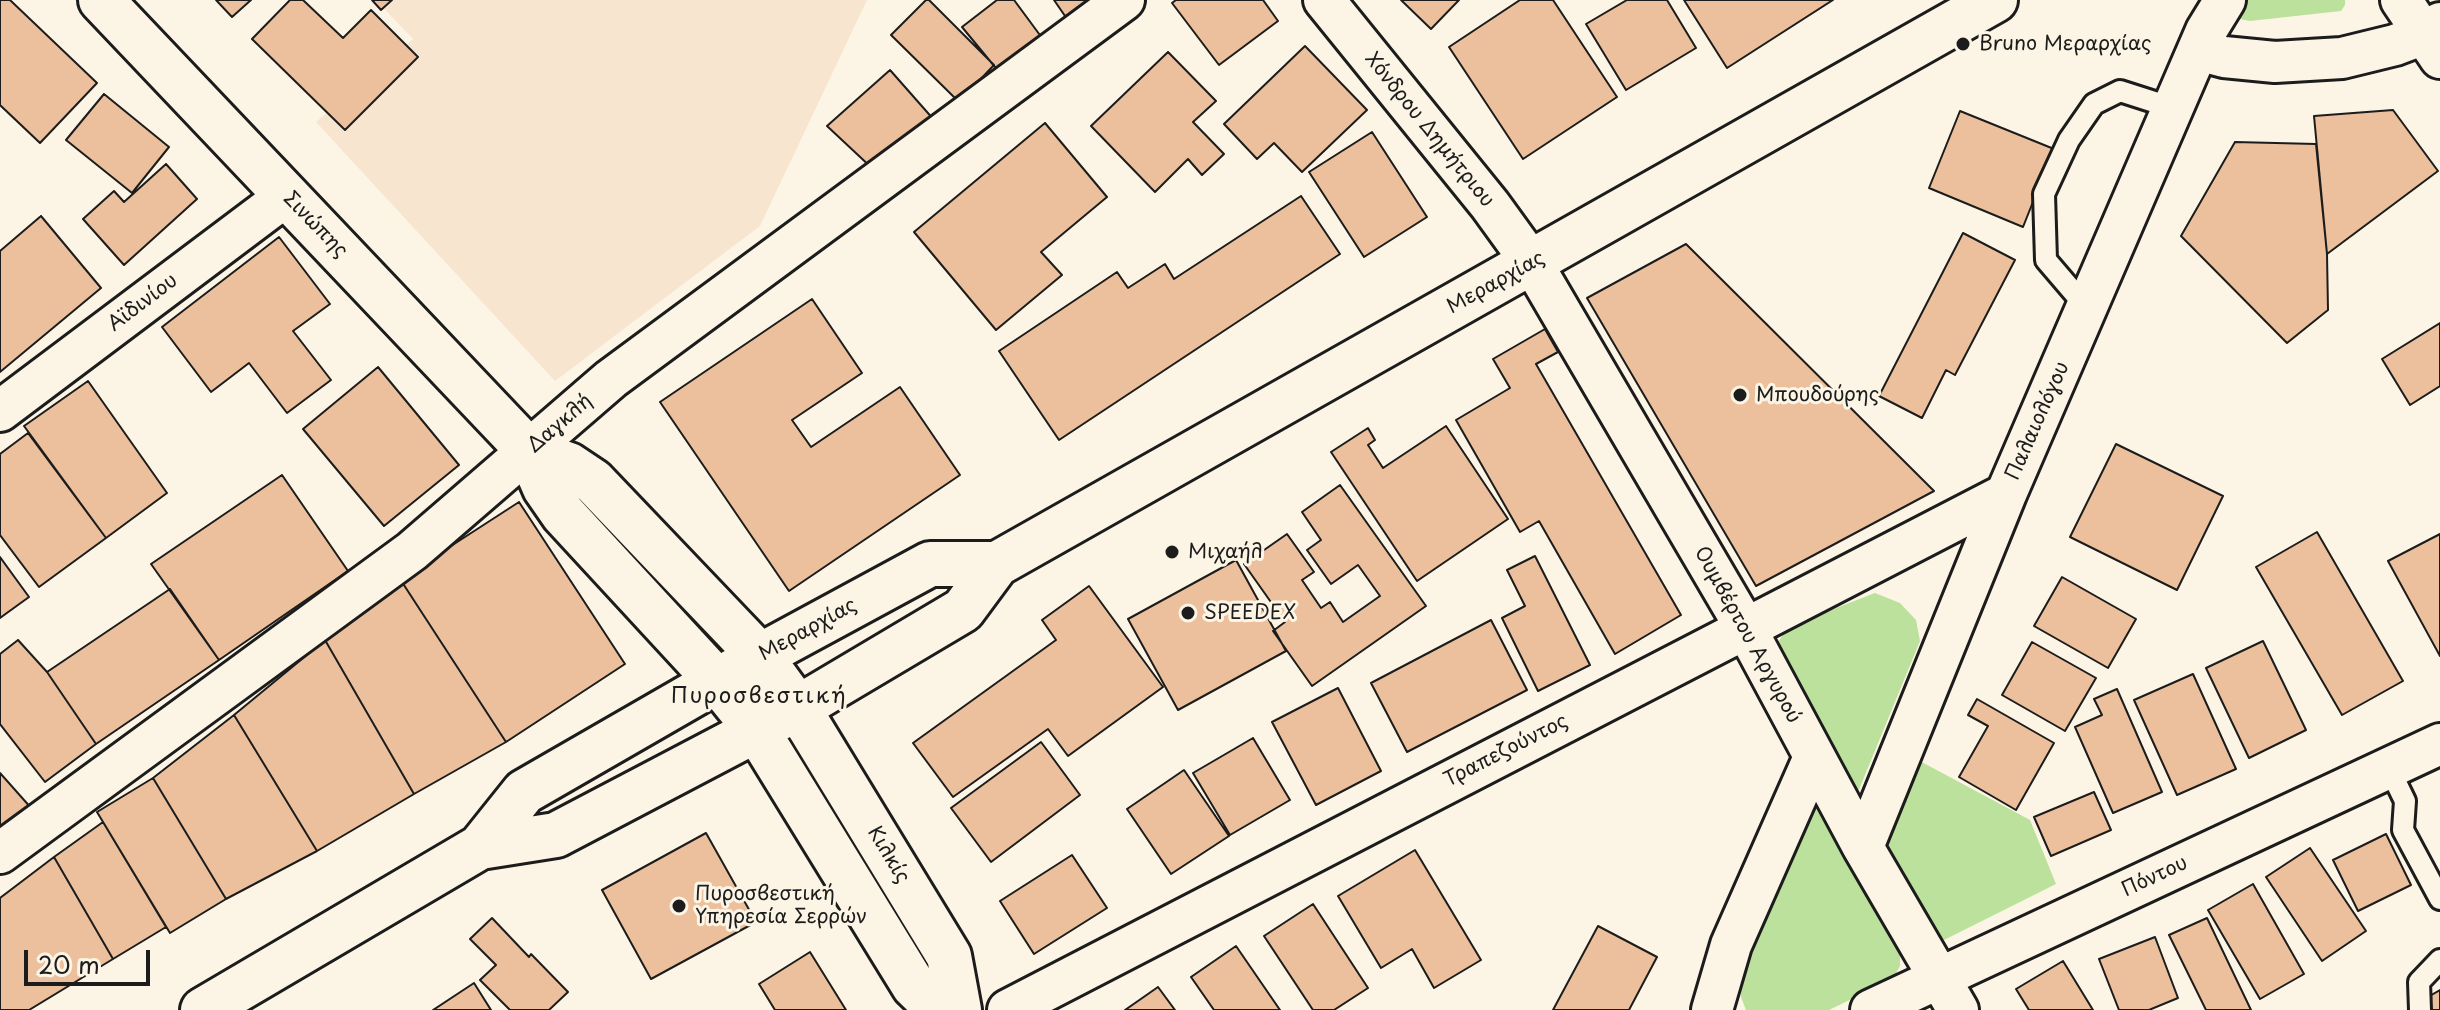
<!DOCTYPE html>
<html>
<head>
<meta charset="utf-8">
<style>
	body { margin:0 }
	#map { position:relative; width:2440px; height:1010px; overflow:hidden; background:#fcf5e5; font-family:"Playpen Sans",sans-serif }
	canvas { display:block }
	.scale { position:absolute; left:24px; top:950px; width:126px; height:36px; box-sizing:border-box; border:4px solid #1c1c1c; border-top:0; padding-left:10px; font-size:24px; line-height:28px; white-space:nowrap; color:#1c1c1c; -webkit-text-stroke:6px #fcf5e5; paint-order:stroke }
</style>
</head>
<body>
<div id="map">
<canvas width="2440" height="1010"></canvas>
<div class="scale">20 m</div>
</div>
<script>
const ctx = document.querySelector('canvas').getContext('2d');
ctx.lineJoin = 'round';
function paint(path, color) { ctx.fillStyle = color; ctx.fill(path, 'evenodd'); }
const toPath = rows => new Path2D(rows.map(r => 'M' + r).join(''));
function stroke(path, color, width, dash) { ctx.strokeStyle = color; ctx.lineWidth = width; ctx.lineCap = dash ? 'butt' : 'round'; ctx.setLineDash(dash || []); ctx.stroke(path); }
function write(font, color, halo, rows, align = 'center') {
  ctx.font = font + ' "Playpen Sans",sans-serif'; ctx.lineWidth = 6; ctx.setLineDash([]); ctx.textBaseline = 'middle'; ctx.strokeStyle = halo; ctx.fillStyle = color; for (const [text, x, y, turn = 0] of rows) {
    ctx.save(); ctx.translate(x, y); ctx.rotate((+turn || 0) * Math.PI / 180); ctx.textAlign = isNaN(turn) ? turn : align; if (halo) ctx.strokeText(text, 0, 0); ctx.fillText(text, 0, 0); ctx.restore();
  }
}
paint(toPath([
	[376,0,867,0,760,226,555,381,316,122,413,39]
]), '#f7e5cf');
paint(toPath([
	[2239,0,2345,0,2345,5,2341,11,2250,21,2240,19,2235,11],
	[1875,593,1900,603,1916,620,1920,641,1858,792,1782,662,1779,641,1787,627],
	[1918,760,2030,820,2056,884,1940,942,1882,842],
	[1814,809,1824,810,1900,946,1900,966,1893,979,1829,1010,1746,1010,1741,997,1741,978,1746,963]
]), '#bbe19c');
const building = toPath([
	[0,0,10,0,97,83,40,143,0,105,0,0],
	[216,0,251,0,232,17,216,0],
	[290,0,303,0,343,38,371,10,418,57,345,130,252,39,290,0],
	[372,0,392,0,381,10,372,0],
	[926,0,929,0,994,65,959,102,891,35,926,0],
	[997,0,1014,0,1048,46,1004,78,962,27,997,0],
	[1054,0,1117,0,1076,32,1054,0],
	[1176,0,1263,0,1278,21,1219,65,1172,3,1176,0],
	[1401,0,1459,0,1431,29,1401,0],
	[1520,0,1553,0,1617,97,1523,159,1449,47,1520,0],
	[1627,0,1667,0,1696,48,1626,90,1586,24,1627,0],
	[1684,0,1833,0,1727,68,1684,0],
	[1305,46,1367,110,1302,172,1274,143,1257,159,1224,124,1305,46],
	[1168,52,1216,101,1193,122,1224,154,1202,175,1188,159,1155,192,1091,126,1168,52],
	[890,70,942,129,874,170,827,126,890,70],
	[104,94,169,147,132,193,66,140,104,94],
	[2393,110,2438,171,2327,254,2314,116,2393,110],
	[1960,111,2054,149,2023,227,1929,188,1960,111],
	[1045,123,1107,197,1041,252,1062,275,996,330,914,232,1045,123],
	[1372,132,1427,217,1364,257,1309,172,1372,132],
	[2235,142,2316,144,2327,254,2328,310,2287,343,2181,236,2235,142],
	[166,164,197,199,124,265,83,219,114,191,124,202,166,164],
	[1301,196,1340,254,1059,440,999,351,1117,272,1128,288,1165,264,1174,279,1301,196],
	[41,216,101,288,0,372,0,251,41,216],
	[1963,233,2015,260,1955,375,1946,370,1922,418,1879,396,1963,233],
	[279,237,330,304,293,331,331,380,287,413,249,363,211,392,162,327,279,237],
	[1686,244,1934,491,1756,586,1587,298,1686,244],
	[812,299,862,373,792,420,811,447,900,387,960,475,789,591,660,402,812,299],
	[2440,323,2440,386,2410,405,2382,359,2440,323],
	[1545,329,1558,352,1536,364,1681,615,1615,654,1539,521,1520,532,1456,420,1510,388,1493,359,1545,329],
	[378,367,459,465,384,526,303,429,378,367],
	[88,381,167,493,106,538,24,426,88,381],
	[1446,426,1508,519,1417,581,1331,452,1368,428,1375,440,1368,445,1383,468,1446,426],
	[28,433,106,538,39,587,0,535,0,454,28,433],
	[2116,444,2223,496,2177,590,2070,537,2116,444],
	[282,475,348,571,219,660,151,564,282,475],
	[1340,485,1426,606,1312,686,1273,631,1285,622,1244,564,1287,534,1314,572,1302,580,1321,608,1330,602,1343,622,1380,596,1358,565,1331,584,1307,550,1321,540,1302,512,1340,485],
	[519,502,625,664,506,742,400,579,519,502],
	[2317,532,2403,681,2342,715,2256,567,2317,532],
	[2440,534,2440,656,2388,561,2440,534],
	[1535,556,1590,665,1538,691,1502,618,1525,606,1507,570,1535,556],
	[0,557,29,597,0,618,0,557],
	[1236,560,1286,651,1178,710,1128,619,1236,560],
	[2062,577,2136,619,2108,668,2034,626,2062,577],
	[400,579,506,742,414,794,325,640,400,579],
	[1089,586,1163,687,1068,756,1048,729,953,797,913,743,1056,640,1042,620,1089,586],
	[170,589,219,660,96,744,47,672,170,589],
	[1491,620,1527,690,1407,752,1371,683,1491,620],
	[18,640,47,672,96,744,45,782,0,724,0,654,18,640],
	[325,640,414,794,317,851,234,715,325,640],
	[2263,641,2306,730,2249,758,2206,668,2263,641],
	[2032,642,2096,678,2065,731,2002,695,2032,642],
	[2193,674,2236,769,2177,795,2134,700,2193,674],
	[1338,688,1381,771,1316,805,1272,722,1338,688],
	[2117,689,2162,792,2113,813,2075,727,2102,715,2094,699,2117,689],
	[1977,699,2054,743,2016,810,1959,777,1988,726,1968,715,1977,699],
	[234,715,317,851,226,899,153,778,234,715],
	[1253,738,1290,800,1230,835,1193,773,1253,738],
	[1041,742,1080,795,991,862,951,808,1041,742],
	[1184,770,1229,836,1171,874,1127,809,1184,770],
	[0,773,32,809,0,833,0,773],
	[153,778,226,899,170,933,97,812,153,778],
	[2094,792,2111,830,2051,856,2034,817,2094,792],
	[103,822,166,927,113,959,54,857,103,822],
	[706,833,756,922,651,979,602,890,706,833],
	[2386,834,2411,885,2358,911,2333,860,2386,834],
	[2310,848,2366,931,2322,961,2266,877,2310,848],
	[1415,850,1481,960,1434,988,1412,949,1381,968,1338,896,1415,850],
	[1072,855,1107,908,1034,954,1000,901,1072,855],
	[54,857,113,959,29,1010,0,1010,0,898,54,857],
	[2253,884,2304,974,2260,999,2208,910,2253,884],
	[1313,904,1368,988,1334,1010,1313,1010,1264,936,1313,904],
	[492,918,529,957,531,954,568,992,549,1010,510,1010,480,980,496,965,470,939,492,918],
	[2207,918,2251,1010,2206,1010,2169,935,2207,918],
	[1598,926,1657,957,1629,1010,1553,1010,1598,926],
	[2155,937,2178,998,2149,1010,2119,1010,2099,959,2155,937],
	[1236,946,1280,1010,1214,1010,1191,977,1236,946],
	[810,952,846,1010,775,1010,759,984,810,952],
	[2063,961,2093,1010,2029,1010,2016,989,2063,961],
	[474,983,491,1010,433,1010,474,983],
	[1158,987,1175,1010,1125,1010,1158,987],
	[2440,990,2440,1010,2432,1010,2426,998,2440,990]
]);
paint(building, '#ecc09c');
stroke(building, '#1c1c1c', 2);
const service = toPath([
	[2087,308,2046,260,2044,194,2069,140,2094,104,2120,91,2173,108],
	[2389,768,2405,801,2403,830,2440,899],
	[2420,1010,2419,982,2440,960]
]);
const minor = toPath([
	[1324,0,1490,205,1532,263,1745,627,1863,847,1958,1010],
	[2401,0,2440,58],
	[2198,50,2224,57,2275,62,2342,58,2395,45,2424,34,2440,23],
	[0,411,286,196],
	[1863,847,2006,494,2206,31,2225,0],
	[0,853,412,551,611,379,1124,0],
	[1008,1010,2006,494],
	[1712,1010,1731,945,1814,757],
	[1871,1010,2440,744]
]);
const secondary = toPath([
	[101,0,529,451,545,488,563,514,718,682,756,729,914,986,939,1010],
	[529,451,569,465,593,481,760,656,798,708,949,956,959,1010],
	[480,847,556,835,798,708,963,610,997,564,1995,0],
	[203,1010,480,847,524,792,760,656,930,564,997,564]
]);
stroke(service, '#1c1c1c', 26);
stroke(minor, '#1c1c1c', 46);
stroke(secondary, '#1c1c1c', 50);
stroke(service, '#fcf5e5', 20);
stroke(minor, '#fcf5e5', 40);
stroke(secondary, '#fcf5e5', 44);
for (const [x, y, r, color] of [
	[1963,44,8,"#1c1c1c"],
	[1740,395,8,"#1c1c1c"],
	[1172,552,8,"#1c1c1c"],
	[1188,613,8,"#1c1c1c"],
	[679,906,8,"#1c1c1c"]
]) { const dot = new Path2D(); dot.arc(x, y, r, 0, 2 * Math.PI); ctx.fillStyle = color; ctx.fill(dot); stroke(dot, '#fcf5e5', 3); }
write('20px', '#1c1c1c', '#fcf5e5', [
	["Bruno Μεραρχίας",1979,44],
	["Μπουδούρης",1756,395],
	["Μιχαήλ",1188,552],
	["SPEEDEX",1204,613],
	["Πυροσβεστική",695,894],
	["Υπηρεσία Σερρών",695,917]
], 'left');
write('20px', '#1c1c1c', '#fcf5e5', [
	["Χόνδρου Δημήτριου",1429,130,51],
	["Σινώπης",315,225,46],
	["Μεραρχίας",1496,283,-29],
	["Αϊδινίου",143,303,-37],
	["Παλαιολόγου",2038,421,-66],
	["Δαγκλή",560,424,-41],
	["Μεραρχίας",808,630,-29],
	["Ουμβέρτου Αργυρού",1747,635,61],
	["Τραπεζούντος",1506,751,-27],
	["Κιλκίς",888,855,59],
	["Πόντου",2155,877,-25]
]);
ctx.letterSpacing = '2px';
write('22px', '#1c1c1c', '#fcf5e5', [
	["Πυροσβεστική",759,697]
]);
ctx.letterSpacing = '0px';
</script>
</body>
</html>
